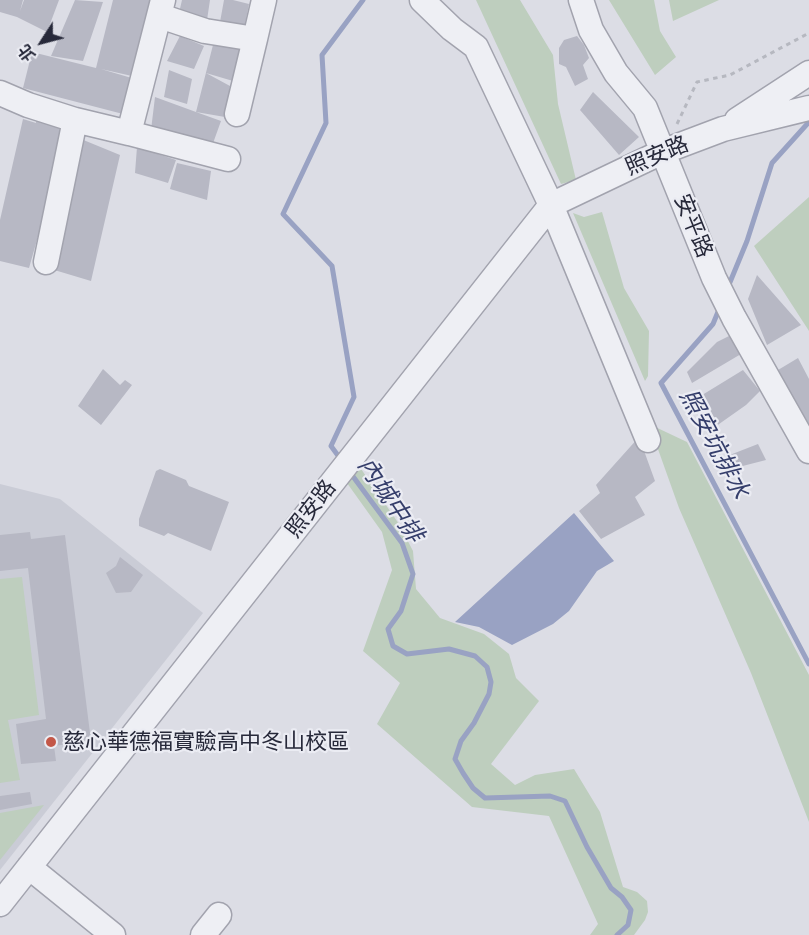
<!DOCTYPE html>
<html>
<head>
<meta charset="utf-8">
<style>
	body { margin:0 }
	#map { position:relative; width:809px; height:935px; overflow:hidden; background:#dcdde5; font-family:"Alegreya Sans","Noto Sans TC",sans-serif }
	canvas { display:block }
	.north { position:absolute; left:12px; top:12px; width:60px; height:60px; -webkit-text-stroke:4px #ebecf3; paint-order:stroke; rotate:234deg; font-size:16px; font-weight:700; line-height:24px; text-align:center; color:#27293a }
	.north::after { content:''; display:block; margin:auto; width:21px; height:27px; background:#27293a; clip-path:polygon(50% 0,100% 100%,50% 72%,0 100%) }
</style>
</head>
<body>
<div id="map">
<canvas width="809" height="935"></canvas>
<div class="north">北</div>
</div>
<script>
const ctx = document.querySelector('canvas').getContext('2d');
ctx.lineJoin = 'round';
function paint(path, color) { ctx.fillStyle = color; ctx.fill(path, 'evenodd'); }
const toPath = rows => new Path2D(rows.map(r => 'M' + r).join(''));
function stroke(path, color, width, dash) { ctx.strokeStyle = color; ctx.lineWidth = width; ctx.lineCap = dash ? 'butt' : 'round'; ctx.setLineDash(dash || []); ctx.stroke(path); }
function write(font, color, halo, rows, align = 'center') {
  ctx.font = font + ' "Alegreya Sans","Noto Sans TC",sans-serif'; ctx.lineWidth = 4.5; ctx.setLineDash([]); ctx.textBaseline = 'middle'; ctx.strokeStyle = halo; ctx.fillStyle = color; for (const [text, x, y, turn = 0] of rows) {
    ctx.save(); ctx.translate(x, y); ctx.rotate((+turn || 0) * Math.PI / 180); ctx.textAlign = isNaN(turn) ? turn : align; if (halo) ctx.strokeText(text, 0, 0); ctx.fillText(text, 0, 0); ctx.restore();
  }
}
paint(toPath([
	[0,484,60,499,203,613,0,870]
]), '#caccd6');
paint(toPath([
	[476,0,520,0,553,55,558,104,576,180,561,184],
	[609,0,654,0,660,31,676,57,655,75],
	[669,0,719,0,673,21],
	[809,197,809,331,754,246],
	[602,212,624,288,649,331,648,376,645,381,573,213,584,217],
	[649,424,687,442,809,675,809,822,751,673,679,508],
	[359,466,399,524,413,551,416,589,440,618,484,634,509,654,516,678,539,701,491,764,515,785,535,775,574,769,600,812,623,887,637,892,647,901,648,912,645,920,634,935,590,935,598,924,549,816,472,807,377,724,400,683,363,651,392,570,382,532,347,483],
	[22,577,39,715,8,720,20,780,0,783,0,579],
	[44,805,0,860,0,813]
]), '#becebe');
paint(toPath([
	[574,513,614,561,597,571,569,611,553,624,512,645,479,627,455,622]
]), '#99a2c3');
stroke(toPath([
	[728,287,747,241,772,163,809,122],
	[720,307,713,324,661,383,809,664],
	[342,461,331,446,354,397,332,266,283,214,326,123,322,55,363,0],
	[349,471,402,543,413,574,401,611,388,629,393,646,407,654,449,649,475,656,487,667,491,682,489,694,474,723,461,741,455,759,463,773,473,788,485,798,550,796,565,801,587,847,611,888,622,897,631,910,628,925,617,935]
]), '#99a2c3', 5);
paint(toPath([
	[0,0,23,0,20,11,24,0,59,0,47,32,17,17,0,12],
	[75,0,103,2,83,61,51,56],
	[113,0,157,0,132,76,101,69,135,79,123,114,23,88,32,52,96,68],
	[182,0,210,0,207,20,179,13],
	[224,0,233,0,249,4,244,29,220,22],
	[180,36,204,46,194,69,167,61],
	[577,36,584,45,589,58,583,65,588,79,575,86,566,67,559,64,559,48,564,40],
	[214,41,243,49,233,81,206,73,230,86,225,117,196,112,221,121,212,146,151,130,155,97,196,112],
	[169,70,192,79,187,104,164,97],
	[593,92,639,137,619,155,580,110],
	[37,114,68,120,58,166,29,268,0,261,0,220,23,119,36,123],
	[81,139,120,155,91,281,51,269],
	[137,147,176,160,168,183,135,173],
	[177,163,211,171,207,200,170,189],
	[757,275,801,325,767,345,748,299],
	[731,335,741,354,692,383,687,372,717,342],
	[798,358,809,379,809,437,773,373],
	[103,369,120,385,125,380,132,385,101,425,78,406],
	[743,370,760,391,746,405,712,429,694,400],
	[639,437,655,481,635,497,645,515,601,539,579,511,600,493,596,485],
	[758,444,766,460,727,470,722,458],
	[160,469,186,480,189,486,229,502,211,551,168,533,164,536,139,526,139,519,156,471],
	[30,532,31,539,65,535,91,741,54,746,56,761,21,764,16,724,46,719,28,568,0,571,0,535],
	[120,557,143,575,131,592,116,593,106,573,116,566],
	[30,792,32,804,0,810,0,796]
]), '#b7b8c4');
const minor = toPath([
	[422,0,452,29,476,47,551,205,648,440],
	[581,0,591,30,616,73,645,108,714,278,734,318,809,451],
	[160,16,205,31,255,39,237,114],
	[255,39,264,0],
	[0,93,28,105,75,120,129,133,163,0],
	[737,120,809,73],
	[129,133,228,159],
	[46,262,75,120],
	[29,867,113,935],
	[0,904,551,205,662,152,723,129,809,108],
	[203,935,219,915]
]);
stroke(minor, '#a2a3ae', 27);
stroke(toPath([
	[677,124,697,82,730,75,809,33]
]), '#b6b8c0', 3, [4.5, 4.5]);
stroke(minor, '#eeeff4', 24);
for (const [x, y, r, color] of [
	[51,742,6,"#c35748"]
]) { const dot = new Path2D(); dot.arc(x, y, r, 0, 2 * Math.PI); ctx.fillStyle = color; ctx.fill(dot); stroke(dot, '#ebecf3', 2); }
write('22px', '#27293a', '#ebecf3', [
	["照安路",657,156,-23],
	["安平路",693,226,68],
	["照安路",311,509,-52]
]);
write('22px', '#27293a', '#ebecf3', [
	["慈心華德福實驗高中冬山校區",63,742]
], 'left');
write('italic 24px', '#353e6b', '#ebecf3', [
	["照安坑排水",714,444,62],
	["內城中排",390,500,56]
]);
</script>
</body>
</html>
